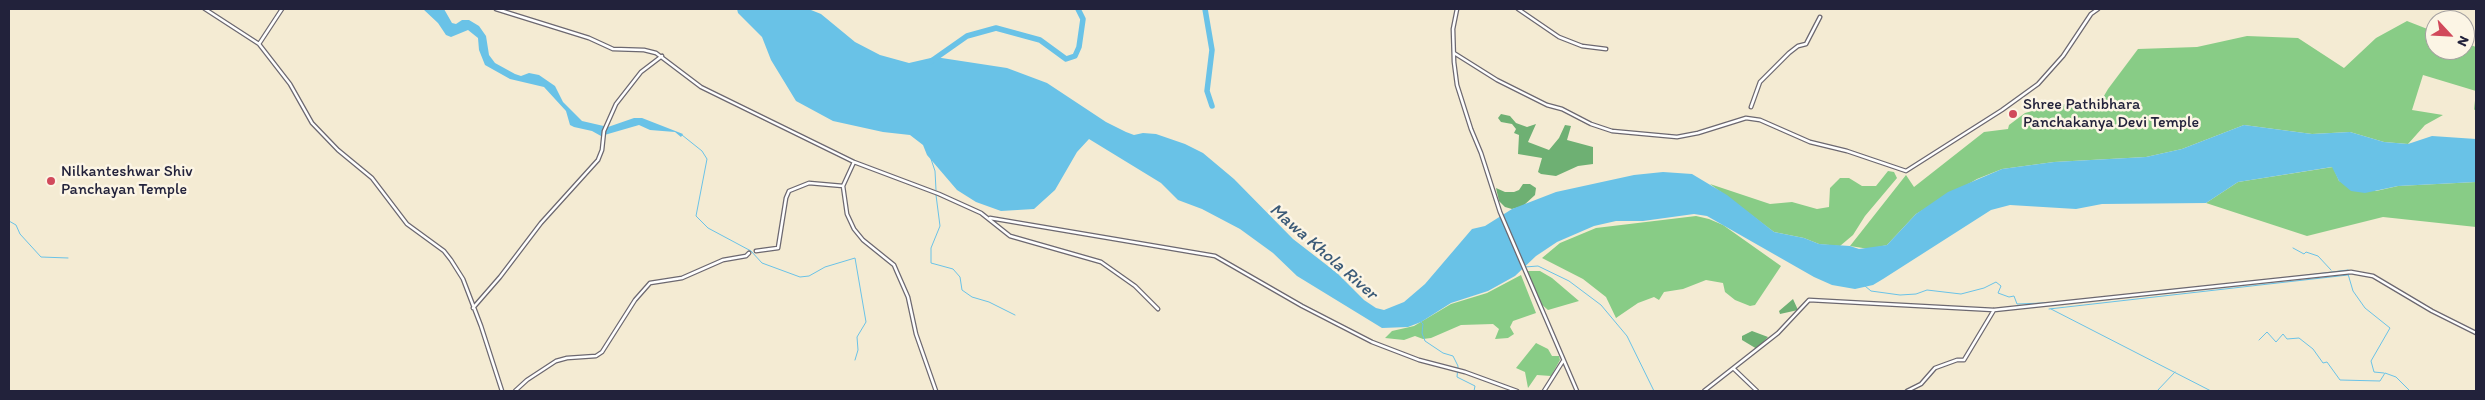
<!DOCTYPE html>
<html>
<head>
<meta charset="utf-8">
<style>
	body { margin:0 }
	#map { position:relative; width:2485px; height:400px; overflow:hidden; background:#f4ebd3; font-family:Itim,sans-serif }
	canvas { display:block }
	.frame { position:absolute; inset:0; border:10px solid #22223b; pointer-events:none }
	.north { position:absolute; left:2425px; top:10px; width:50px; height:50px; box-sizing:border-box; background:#fcf5e5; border:1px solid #a5a1a1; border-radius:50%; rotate:115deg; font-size:14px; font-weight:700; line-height:20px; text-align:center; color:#22223b }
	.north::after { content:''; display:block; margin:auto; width:18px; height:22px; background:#d1495b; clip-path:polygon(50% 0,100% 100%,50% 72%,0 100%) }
</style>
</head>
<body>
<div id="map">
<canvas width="2485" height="400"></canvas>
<div class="frame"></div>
<div class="north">N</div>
</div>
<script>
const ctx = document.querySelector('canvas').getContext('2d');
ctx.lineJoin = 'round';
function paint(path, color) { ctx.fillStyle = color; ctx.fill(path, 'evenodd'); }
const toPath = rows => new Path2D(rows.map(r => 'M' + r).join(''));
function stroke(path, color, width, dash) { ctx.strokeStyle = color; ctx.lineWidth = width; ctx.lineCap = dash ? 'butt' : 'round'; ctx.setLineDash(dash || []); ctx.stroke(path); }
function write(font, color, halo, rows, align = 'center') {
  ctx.font = font + ' Itim,sans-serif'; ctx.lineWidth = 5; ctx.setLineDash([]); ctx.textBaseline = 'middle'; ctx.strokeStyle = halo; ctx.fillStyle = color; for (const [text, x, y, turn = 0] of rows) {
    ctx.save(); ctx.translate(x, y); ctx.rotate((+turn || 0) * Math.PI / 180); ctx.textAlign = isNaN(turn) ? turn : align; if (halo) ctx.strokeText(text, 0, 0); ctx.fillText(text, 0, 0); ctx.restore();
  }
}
paint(toPath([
	[2407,21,2435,32,2435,50,2465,50,2465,43,2476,47,2476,109,2474,110,2476,91,2423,75,2412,110,2443,115,2425,125,2408,144,2384,142,2350,132,2312,134,2244,125,2182,149,2146,157,2054,162,2002,169,1977,179,1916,214,1887,245,1869,249,1850,246,1906,175,1914,187,1984,132,2008,129,2009,125,2025,113,2058,104,2098,106,2108,89,2138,49,2197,47,2247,36,2298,38,2344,68,2376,38],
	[2333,167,2339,181,2376,191,2398,186,2476,182,2476,227,2383,217,2307,236,2206,203,2238,182],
	[1888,171,1894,172,1897,178,1865,216,1853,235,1840,246,1819,244,1804,238,1774,232,1710,184,1770,204,1792,202,1817,209,1829,207,1830,188,1840,178,1849,178,1862,186,1876,186],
	[1696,216,1709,219,1723,225,1781,266,1755,305,1750,306,1735,300,1725,292,1723,283,1706,280,1683,289,1664,292,1659,300,1654,297,1638,303,1616,318,1606,297,1583,279,1542,258,1560,243,1596,228],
	[1527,271,1540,271,1552,278,1579,301,1548,310,1540,303],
	[1521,275,1536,313,1513,321,1510,327,1514,334,1508,338,1495,339,1499,329,1493,324,1461,325,1431,338,1423,339,1415,336,1404,340,1385,338,1392,331,1414,326,1451,304,1487,293],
	[1536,343,1548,349,1552,356,1559,356,1560,360,1551,376,1537,375,1528,388,1525,372,1516,368]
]), '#88cc86');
paint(toPath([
	[1501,114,1510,116,1516,123,1527,127,1536,124,1528,142,1549,150,1559,138,1565,125,1571,126,1567,140,1593,147,1593,164,1578,166,1556,176,1541,174,1538,172,1542,158,1518,154,1519,135,1514,133,1516,129,1512,124,1501,122,1498,118],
	[1523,184,1530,184,1536,188,1535,195,1523,206,1512,209,1505,207,1499,201,1496,188,1505,192,1514,192,1519,190],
	[1793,299,1798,310,1780,314,1779,311],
	[1752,331,1768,337,1757,349,1742,340,1742,336]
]), '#6eb073');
paint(toPath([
	[423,9,444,9,452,23,456,24,462,20,469,20,479,26,486,36,489,55,495,63,515,74,521,76,529,73,539,75,555,86,563,102,582,121,608,127,634,118,642,118,683,134,681,137,675,132,650,130,639,125,601,136,592,131,574,127,570,125,566,111,544,87,510,79,485,65,479,50,478,38,468,30,451,37,446,35,438,23],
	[737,9,811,10,821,14,855,42,880,55,909,63,935,57,1007,68,1047,83,1106,122,1126,132,1134,135,1143,133,1156,134,1185,144,1203,153,1234,179,1293,239,1337,273,1364,300,1376,308,1384,310,1404,302,1425,284,1472,229,1485,226,1512,209,1556,192,1634,175,1663,172,1692,174,1727,195,1774,232,1804,238,1819,244,1850,246,1859,249,1887,245,1916,214,1948,192,2002,169,2054,162,2146,157,2182,149,2244,125,2312,134,2350,132,2384,142,2408,144,2432,136,2476,139,2476,182,2398,186,2365,193,2351,191,2339,181,2332,167,2238,182,2206,203,2102,204,2076,209,2010,205,1991,210,1883,279,1873,285,1855,289,1832,285,1814,277,1707,216,1694,214,1643,221,1616,221,1594,226,1557,242,1536,256,1515,276,1488,291,1451,303,1421,322,1408,327,1382,328,1297,276,1273,253,1240,229,1202,209,1178,200,1161,183,1089,139,1077,152,1055,190,1034,209,1001,211,976,202,957,190,927,155,923,145,910,135,883,132,833,121,796,101,771,60,762,37,738,13]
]), '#69c2e7');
stroke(toPath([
	[682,135,702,151,707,159,696,216,708,228,751,251,762,263,800,277,809,276,825,267,855,258,866,322,857,337,858,350,855,360],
	[931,159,935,171,936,190],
	[936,195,940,226,931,248,931,263,953,269,960,277,962,290,972,297,989,302,1015,315],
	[9,221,16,225,20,234,41,257,68,258],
	[2293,248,2304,254,2306,252,2318,256,2331,270],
	[1525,267,1538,266,1569,281,1601,305,1627,336,1654,391],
	[2348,274,2353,291,2365,308,2390,328,2371,361,2374,372,2384,373],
	[2285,278,2348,270],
	[1865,286,1871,291,1900,295,1916,294,1927,290,1961,294,1984,288,1996,282,2001,286,1998,293,2009,297,2014,296,2017,304,2043,303],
	[2107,297,2177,289],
	[2069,301,2088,299],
	[2043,303,2060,302],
	[2049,309,2348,275],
	[2051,309,2211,391],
	[1420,321,1423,324,1422,333,1425,341,1443,353,1453,356,1458,366,1457,377,1475,386,1474,391],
	[2259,340,2267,332,2276,342,2283,334,2287,339,2299,338,2313,349,2323,363,2327,362,2340,380,2380,381,2385,373,2396,377,2410,391],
	[2157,391,2175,372],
	[2254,391,2262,391],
	[2278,391,2279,391]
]), '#69c2e7', 1);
stroke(toPath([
	[1205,9,1212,50,1207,91,1212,106],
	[930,62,967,36,996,28,1040,40,1066,59,1075,56,1079,47,1083,19,1078,9]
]), '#69c2e7', 5.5);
const minor = toPath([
	[205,9,259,44,290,84,312,123,338,150,372,178,407,224,444,251,451,260,463,279,481,326,502,391],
	[496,9,589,38,613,49,644,50,656,53,701,87,854,162,939,194,981,213,1010,236,1101,262,1135,286,1158,309],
	[1457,9,1453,29,1454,62,1457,85,1471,129,1481,153,1500,212,1577,391],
	[1518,9,1559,37,1582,46,1606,49],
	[259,44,282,9],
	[1454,53,1497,80,1547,105,1562,109,1591,124,1612,131,1677,137,1698,133,1746,118,1760,120,1810,142,1847,151,1906,171,2002,110,2038,84,2063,56,2091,14,2098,9],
	[1751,107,1760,82,1789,53,1798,46,1806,44,1820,17],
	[854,162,843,186,847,214,854,229,863,240,894,265,897,272,908,297,916,334,936,391],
	[990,218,1215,256,1302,306,1372,342,1419,360,1465,372,1517,391],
	[756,251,778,248,786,198,789,191,809,183,843,186],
	[473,308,500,277,541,223,598,160,602,150,604,131,616,104,641,72,662,56],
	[1734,369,1757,391],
	[515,391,527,380,556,361,567,358,596,356,602,352,635,300,650,283,682,278,723,260,746,256,749,253],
	[1544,391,1563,361],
	[1704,391,1778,333,1809,300,1994,310,2351,272,2373,276,2432,311,2476,333],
	[1907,391,1921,384,1935,368,1957,360,1964,360,1994,310]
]);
stroke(minor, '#6c6870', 5);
stroke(minor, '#fff', 2.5);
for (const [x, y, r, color] of [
	[2013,114,5,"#d1495b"],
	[51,181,5,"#d1495b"]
]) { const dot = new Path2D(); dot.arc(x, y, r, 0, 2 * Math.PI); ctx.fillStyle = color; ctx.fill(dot); stroke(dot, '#fcf5e5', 2); }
write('16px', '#22223b', '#fcf5e5', [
	["Shree Pathibhara",2023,105],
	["Panchakanya Devi Temple",2023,123],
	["Nilkanteshwar Shiv",61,172],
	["Panchayan Temple",61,190]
], 'left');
write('italic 18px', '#3b5a77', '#fcf5e5', [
	["Mawa Khola River",1323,252,41]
]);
</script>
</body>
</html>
